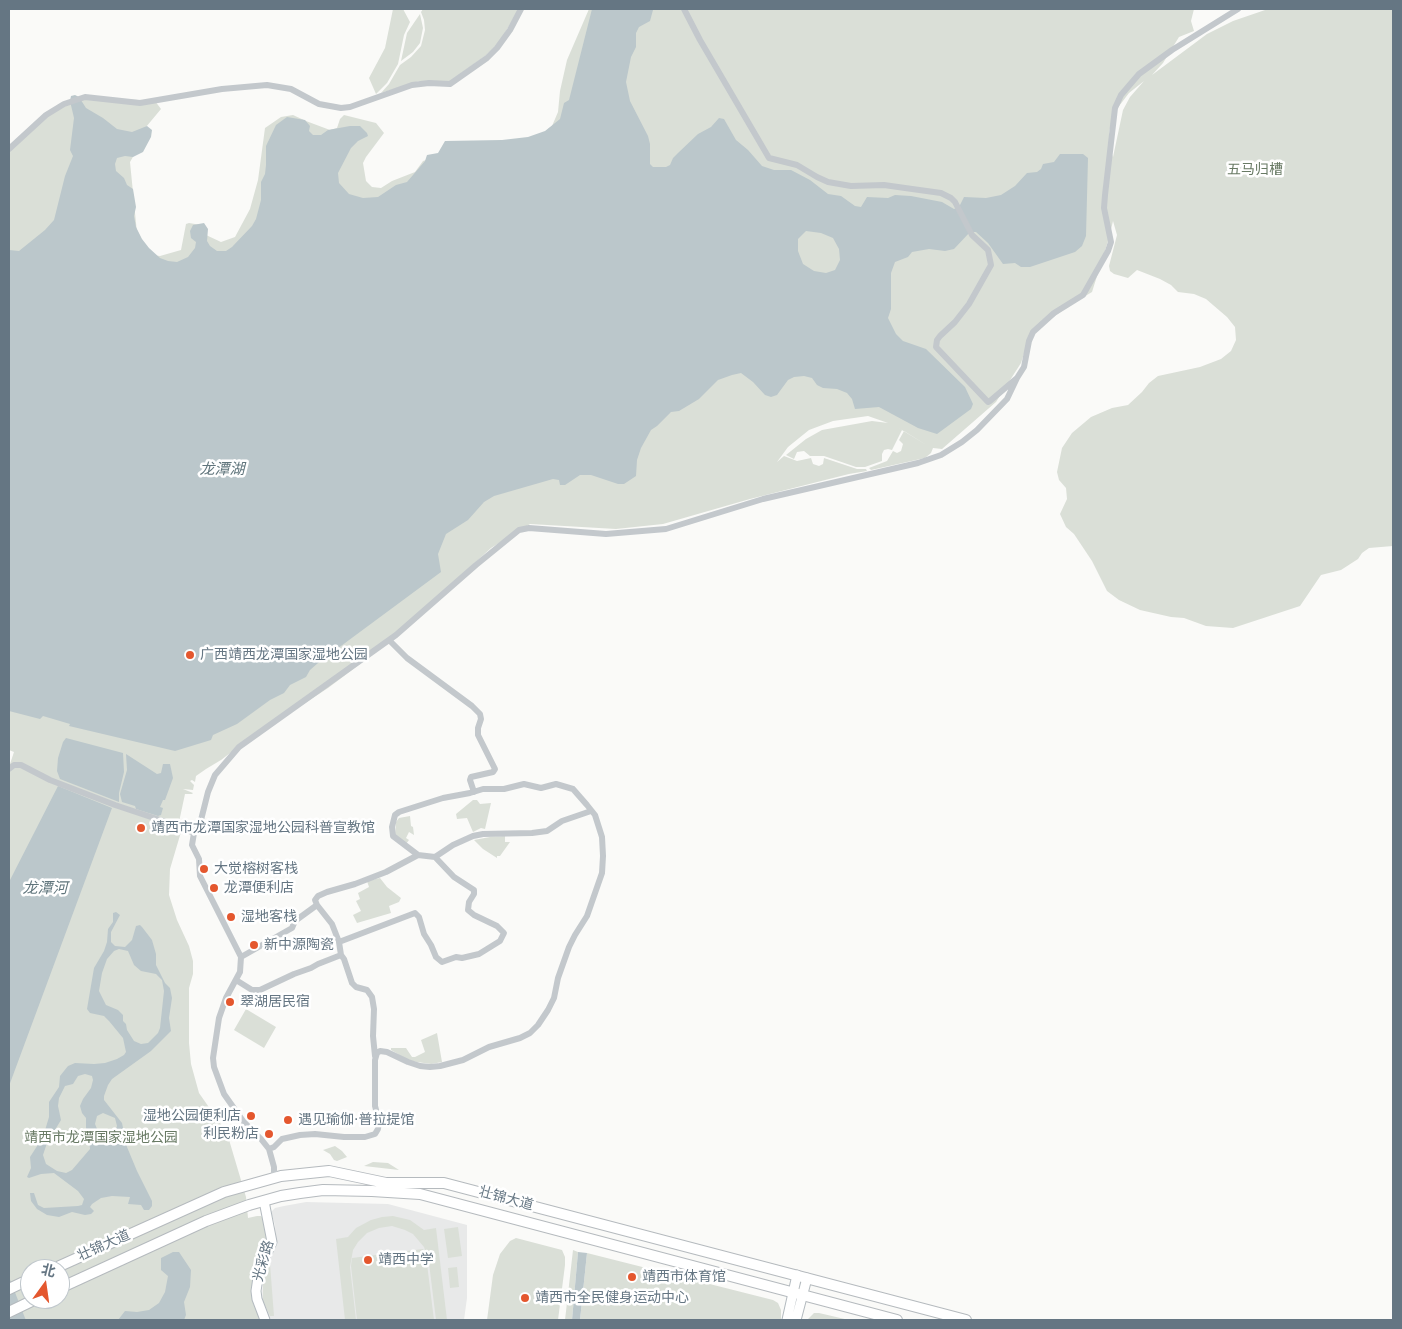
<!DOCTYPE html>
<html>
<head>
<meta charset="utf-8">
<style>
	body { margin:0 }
	#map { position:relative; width:1402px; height:1329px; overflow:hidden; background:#fafaf8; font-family:"DejaVu Sans","Noto Sans SC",sans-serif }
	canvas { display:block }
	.frame { position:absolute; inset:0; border:10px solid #657683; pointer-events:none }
	.north { position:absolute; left:20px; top:1259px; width:50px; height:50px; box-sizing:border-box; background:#fff; border:1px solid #c1c8cd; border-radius:50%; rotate:14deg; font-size:14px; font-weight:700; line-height:20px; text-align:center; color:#657683 }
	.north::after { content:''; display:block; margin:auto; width:18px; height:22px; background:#e4572e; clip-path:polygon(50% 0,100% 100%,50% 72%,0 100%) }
</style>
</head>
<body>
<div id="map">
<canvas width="1402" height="1329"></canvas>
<div class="frame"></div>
<div class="north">北</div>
</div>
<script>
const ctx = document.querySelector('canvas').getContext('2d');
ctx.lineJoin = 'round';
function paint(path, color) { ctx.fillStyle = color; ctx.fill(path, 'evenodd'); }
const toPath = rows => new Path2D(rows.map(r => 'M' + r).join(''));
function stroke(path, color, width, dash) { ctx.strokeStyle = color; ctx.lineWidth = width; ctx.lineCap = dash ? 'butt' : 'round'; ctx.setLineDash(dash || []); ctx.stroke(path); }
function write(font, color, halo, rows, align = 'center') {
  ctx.font = font + ' "DejaVu Sans","Noto Sans SC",sans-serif'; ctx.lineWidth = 5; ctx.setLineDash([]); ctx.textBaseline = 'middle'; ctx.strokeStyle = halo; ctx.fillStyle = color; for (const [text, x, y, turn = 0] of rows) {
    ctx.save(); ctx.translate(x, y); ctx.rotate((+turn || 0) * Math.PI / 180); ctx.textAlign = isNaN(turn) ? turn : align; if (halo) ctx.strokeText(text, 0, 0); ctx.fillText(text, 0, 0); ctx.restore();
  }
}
paint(toPath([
	[306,1202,388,1204,467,1225,467,1298,464,1320,271,1320,262,1302,263,1272,269,1263,276,1246,275,1225,271,1212,275,1208,284,1206]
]), '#e8e9e9');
paint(toPath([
	[393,9,403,9,410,22,404,35,398,64,387,83,376,94,369,78,385,48],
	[423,9,519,9,499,43,485,56,449,82,419,81,381,93,389,84,400,65,411,57,421,46,425,30,424,20,421,12],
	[589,9,1194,9,1191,21,1194,31,1179,37,1163,63,1152,75,1207,34,1233,21,1268,9,1393,9,1393,546,1369,548,1362,553,1358,559,1341,570,1321,575,1300,606,1233,628,1206,626,1184,618,1171,617,1140,610,1119,600,1107,591,1092,561,1074,534,1066,527,1060,514,1067,499,1066,488,1059,480,1057,472,1062,448,1072,433,1091,417,1112,408,1128,405,1142,392,1149,383,1158,376,1200,367,1221,359,1231,351,1236,340,1235,327,1227,317,1206,299,1194,294,1178,292,1171,285,1160,279,1137,270,1128,278,1114,274,1110,271,1109,266,1117,235,1113,221,1109,238,1092,292,1067,307,1030,335,1021,363,996,402,942,449,933,448,931,453,925,458,871,470,869,468,887,461,893,451,897,453,901,451,903,444,899,440,904,431,928,446,897,427,902,430,892,450,888,449,884,450,882,454,882,461,865,467,856,467,824,456,810,456,804,451,797,452,794,459,786,455,806,439,822,430,872,421,888,423,868,416,833,421,809,430,788,447,777,462,784,456,797,461,811,458,813,464,819,466,823,464,824,458,857,469,866,469,867,471,849,474,750,499,663,524,616,529,530,524,491,548,384,646,328,688,234,750,221,760,206,769,196,776,195,782,192,780,190,781,194,785,193,790,183,789,193,793,192,794,185,794,179,822,176,822,175,824,181,832,170,869,169,895,177,920,189,946,193,961,193,974,189,988,189,1043,191,1064,199,1093,227,1133,246,1197,248,1218,257,1216,261,1216,263,1219,267,1236,266,1242,255,1266,252,1287,253,1303,260,1320,9,1320,9,774,10,764,14,752,9,750,9,147,57,109,88,97,155,101,161,109,146,127,141,143,130,162,137,233,145,254,160,256,181,250,186,224,189,223,201,225,206,235,221,242,235,237,250,209,258,180,265,128,281,117,293,115,306,121,330,130,337,128,340,119,344,115,376,123,384,133,366,157,363,163,366,181,372,187,381,188,392,181,415,172,423,161,440,155,534,148,547,130,552,126,558,112,560,91,567,60],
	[1144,81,1130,97,1123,110,1113,157,1110,149,1109,133,1113,114,1129,93],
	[30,1269,60,1269,60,1299,30,1299],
	[420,14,423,28,420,43,413,52,401,61,407,33],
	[473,800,477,800,480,804,491,803,485,829,481,828,473,832,467,818,457,819,456,814],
	[410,816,411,826,413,827,414,835,409,832,406,838,409,840,406,844,395,835,396,822,399,818],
	[505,836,505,842,510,842,500,856,497,856,497,858,483,849,474,840,490,837],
	[380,878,387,887,401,898,399,902,389,906,391,913,357,923,353,915,361,911,356,901,360,899,358,893,369,887,367,881],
	[246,1009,276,1027,264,1048,234,1030],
	[437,1033,442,1062,431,1064,410,1061,391,1050,391,1048,406,1048,412,1057,415,1057,425,1052,421,1040],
	[335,1146,342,1151,347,1157,337,1161,334,1160,330,1154,323,1150],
	[373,1162,388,1163,399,1170,364,1166],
	[393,1216,410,1220,424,1230,436,1228,447,1320,436,1320,429,1263,424,1247,413,1234,405,1230,392,1226,379,1228,367,1233,358,1242,353,1250,350,1267,356,1320,345,1320,336,1239,348,1237,356,1228,371,1220,382,1217],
	[458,1227,462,1256,448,1258,444,1229],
	[516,1238,562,1250,565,1257,565,1265,558,1320,487,1320,493,1275,500,1254,510,1241],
	[423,1249,426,1256,434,1320,357,1320,351,1266,352,1258],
	[573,1250,578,1252,572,1320,565,1320],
	[587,1253,773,1300,778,1303,781,1310,781,1320,580,1320],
	[270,1264,274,1316,270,1316,263,1301,263,1277],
	[457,1267,459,1287,450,1288,448,1268],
	[814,1313,819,1313,849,1320,807,1320]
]), '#dadfd7');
paint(toPath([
	[592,9,653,10,650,21,639,27,636,33,636,47,631,57,626,82,630,101,648,136,650,144,650,164,653,167,666,167,670,165,673,158,678,153,698,134,711,127,719,118,724,119,736,140,748,150,762,166,774,170,791,170,810,180,828,194,841,196,855,206,861,207,867,197,888,198,895,195,911,196,942,202,954,209,959,207,964,197,986,198,1001,195,1015,186,1027,173,1037,172,1041,169,1043,164,1054,162,1060,154,1083,154,1088,158,1086,236,1082,246,1075,252,1030,267,1021,267,1015,263,1003,264,988,243,976,232,970,232,954,249,945,251,929,249,912,252,908,257,895,262,891,273,891,309,888,318,896,334,903,341,926,349,965,387,973,404,971,409,937,434,918,428,879,407,855,409,852,399,847,393,837,389,823,388,817,385,812,378,804,376,794,377,788,380,777,395,771,397,765,395,753,382,741,373,732,375,718,380,699,399,679,411,671,412,657,426,651,430,641,448,637,460,636,476,624,484,618,484,591,475,580,475,565,485,560,485,559,480,553,479,494,496,484,502,468,520,446,534,438,554,441,572,318,663,310,670,306,677,290,685,284,693,270,700,237,724,213,735,211,740,175,751,69,726,70,724,43,716,40,719,9,711,9,250,19,251,45,230,54,220,65,176,73,156,70,150,74,118,70,101,71,96,75,95,79,97,86,108,103,118,117,129,132,132,147,126,152,130,151,137,143,152,133,157,125,156,117,158,115,164,116,171,124,178,127,185,133,189,136,207,134,216,136,227,142,239,149,248,160,258,168,261,177,262,188,257,195,248,196,242,191,238,190,231,193,225,204,223,208,229,207,241,210,246,217,251,226,251,232,247,252,226,256,219,261,200,261,182,265,174,266,165,266,146,276,125,287,117,305,120,310,126,309,131,313,135,321,135,328,130,350,126,360,126,367,133,368,136,358,141,351,148,338,173,339,183,349,194,363,198,378,197,396,185,407,182,425,161,427,155,438,153,445,141,502,140,528,137,545,131,560,119,564,103,569,100],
	[806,231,821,233,833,238,839,249,840,260,835,270,826,273,814,271,803,264,798,251,798,239],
	[66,738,123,753,124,772,119,793,119,802,60,779,57,771,58,758,63,742],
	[126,754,157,774,161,773,163,764,170,764,173,778,165,800,163,800,160,807,163,808,161,815,158,816,136,809,135,806,122,802,120,794,127,770],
	[58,786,112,808,9,1086,9,882],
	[116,912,120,915,111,932,111,942,115,946,125,947,132,940,136,926,140,925,142,927,152,940,156,954,156,965,165,983,170,988,172,998,169,1018,171,1031,151,1051,112,1079,108,1085,104,1096,104,1100,122,1123,127,1147,137,1171,152,1201,152,1206,149,1210,144,1210,141,1205,128,1204,130,1197,112,1196,101,1198,92,1204,90,1207,94,1211,91,1214,85,1215,72,1212,59,1217,47,1215,37,1209,31,1201,30,1193,34,1193,38,1205,44,1208,78,1206,82,1205,84,1199,78,1191,54,1173,41,1174,29,1178,27,1177,31,1168,30,1157,43,1137,49,1117,49,1102,59,1087,60,1076,68,1066,75,1063,94,1064,105,1063,117,1059,124,1055,126,1052,123,1038,109,1021,104,1016,90,1013,87,1009,94,968,104,951,107,942,108,929,113,922,113,913],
	[119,949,128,951,134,965,141,971,156,974,162,980,164,991,160,1028,158,1033,148,1043,141,1044,134,1041,127,1030,126,1024,123,1021,123,1015,118,1010,106,1005,99,991,102,973,107,959,114,951],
	[85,1074,92,1076,93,1080,91,1088,83,1099,80,1106,82,1113,86,1118,86,1128,89,1137,90,1149,72,1170,66,1173,57,1171,46,1164,43,1155,47,1143,61,1120,58,1106,59,1098,65,1086,73,1084,78,1076],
	[103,1113,115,1118,117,1126,114,1134,105,1137,100,1136,95,1124,97,1116],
	[173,1252,179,1252,191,1270,190,1287,184,1302,186,1315,184,1320,118,1320,125,1311,137,1312,149,1310,159,1303,165,1292,168,1276,161,1270,161,1258],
	[578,1252,587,1253,580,1320,572,1320],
	[9,1277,25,1318,26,1320,9,1320]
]), '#bbc7cb');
const secondary = toPath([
	[264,1201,272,1242,259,1271,256,1291,257,1299,265,1320],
	[787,1320,797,1275],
	[796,1320,807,1278]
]);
const primary = toPath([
	[53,1269,224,1192,281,1176,329,1171,386,1183,444,1183,966,1320],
	[60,1288,206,1221,249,1205,281,1196,300,1193,323,1190,372,1191,420,1194,439,1199,897,1320],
	[9,1289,30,1279],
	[9,1312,36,1299]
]);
stroke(secondary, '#b3babf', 11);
stroke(primary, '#b5babe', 12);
stroke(toPath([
	[9,149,46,115,64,104,85,97,140,103,222,89,267,85,291,89,319,104,341,108,350,107,412,85,429,83,450,84,487,58,497,48,510,30,521,9],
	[1017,378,1024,367,1029,341,1033,332,1054,313,1083,295,1108,251,1111,242,1104,208,1105,195,1115,108,1121,95,1139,74,1172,50,1238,9],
	[389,640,407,658,472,706,480,714,481,719,478,728,478,735,495,769,493,772,471,777,470,780,474,792],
	[9,769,14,765,21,765,50,780,115,805,172,824,194,833,192,845,199,859,200,876,241,957,240,972,226,998,219,1018,213,1058,214,1067,224,1094,243,1121,261,1139,269,1149,274,1167,274,1177],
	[194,833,200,824,208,792,215,775,239,747,396,635,476,565,519,530,529,528,606,534,666,529,763,499,918,463,941,455,962,442,977,430,1007,399,1017,378,990,401,988,402,936,347,937,340,940,336,955,322,969,304,991,265,988,250,972,235,955,202,951,198,941,193,905,188,884,185,851,186,828,182,817,177,797,165,769,158,700,40,684,9],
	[435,857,453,845,473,836,483,834,532,833,547,831,562,821,591,811],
	[317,905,332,924,339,942,341,955],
	[241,957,292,928,295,921,317,905,315,900,318,896,327,892,355,884,386,872,418,855,435,857,454,877,474,890,474,894,469,902,468,910,474,915,497,926,504,933,500,941,479,954,462,958,456,957,442,962,436,957,431,945,424,934,419,917,415,913,339,942],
	[236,980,252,990,260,990,294,974,311,968,318,964,341,955,344,959,352,983,356,987,367,990,372,997,374,1009,373,1036,375,1056],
	[269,1149,274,1147,282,1139,300,1135,315,1134,344,1137,365,1137,375,1134,378,1129,379,1121,375,1106,375,1060,377,1053,380,1051,387,1052,408,1062,420,1066,430,1067,440,1066,463,1060,489,1047,520,1038,530,1033,538,1025,548,1010,554,998,558,978,569,947,575,935,587,916,602,873,603,856,602,837,595,815,587,805,573,789,556,784,541,788,524,784,504,789,483,789,470,793,443,798,399,812,395,815,392,827,393,836,418,855]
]), '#c3c8cc', 6);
stroke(secondary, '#fff', 9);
stroke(primary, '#fff', 10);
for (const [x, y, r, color] of [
	[190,655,5,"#e4572e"],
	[141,828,5,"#e4572e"],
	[204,869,5,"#e4572e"],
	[214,888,5,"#e4572e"],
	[231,917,5,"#e4572e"],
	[254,945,5,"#e4572e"],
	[230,1002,5,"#e4572e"],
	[251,1116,5,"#e4572e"],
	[288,1120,5,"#e4572e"],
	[269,1134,5,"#e4572e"],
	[368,1260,5,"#e4572e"],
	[632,1277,5,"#e4572e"],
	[525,1298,5,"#e4572e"]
]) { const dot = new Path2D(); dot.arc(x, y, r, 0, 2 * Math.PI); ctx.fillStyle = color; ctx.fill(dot); stroke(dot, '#fff', 2); }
write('14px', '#687a64', '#fff', [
	["五马归槽",1255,170],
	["靖西市龙潭国家湿地公园",101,1138]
]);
write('14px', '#657683', '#fff', [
	["广西靖西龙潭国家湿地公园",200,655],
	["靖西市龙潭国家湿地公园科普宣教馆",151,828],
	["大觉榕树客栈",214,869],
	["龙潭便利店",224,888],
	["湿地客栈",241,917],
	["新中源陶瓷",264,945],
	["翠湖居民宿",240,1002],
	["湿地公园便利店",241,1116,"right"],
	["遇见瑜伽·普拉提馆",298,1120],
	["利民粉店",259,1134,"right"],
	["靖西中学",378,1260],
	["靖西市体育馆",642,1277],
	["靖西市全民健身运动中心",535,1298]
], 'left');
write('14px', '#657683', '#fff', [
	["壮锦大道",506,1199,15],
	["壮锦大道",104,1246,-24],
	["光彩路",264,1261,-74]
]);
write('italic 15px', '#60757c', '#fff', [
	["龙潭湖",222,470],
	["龙潭河",45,889]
]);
</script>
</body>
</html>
